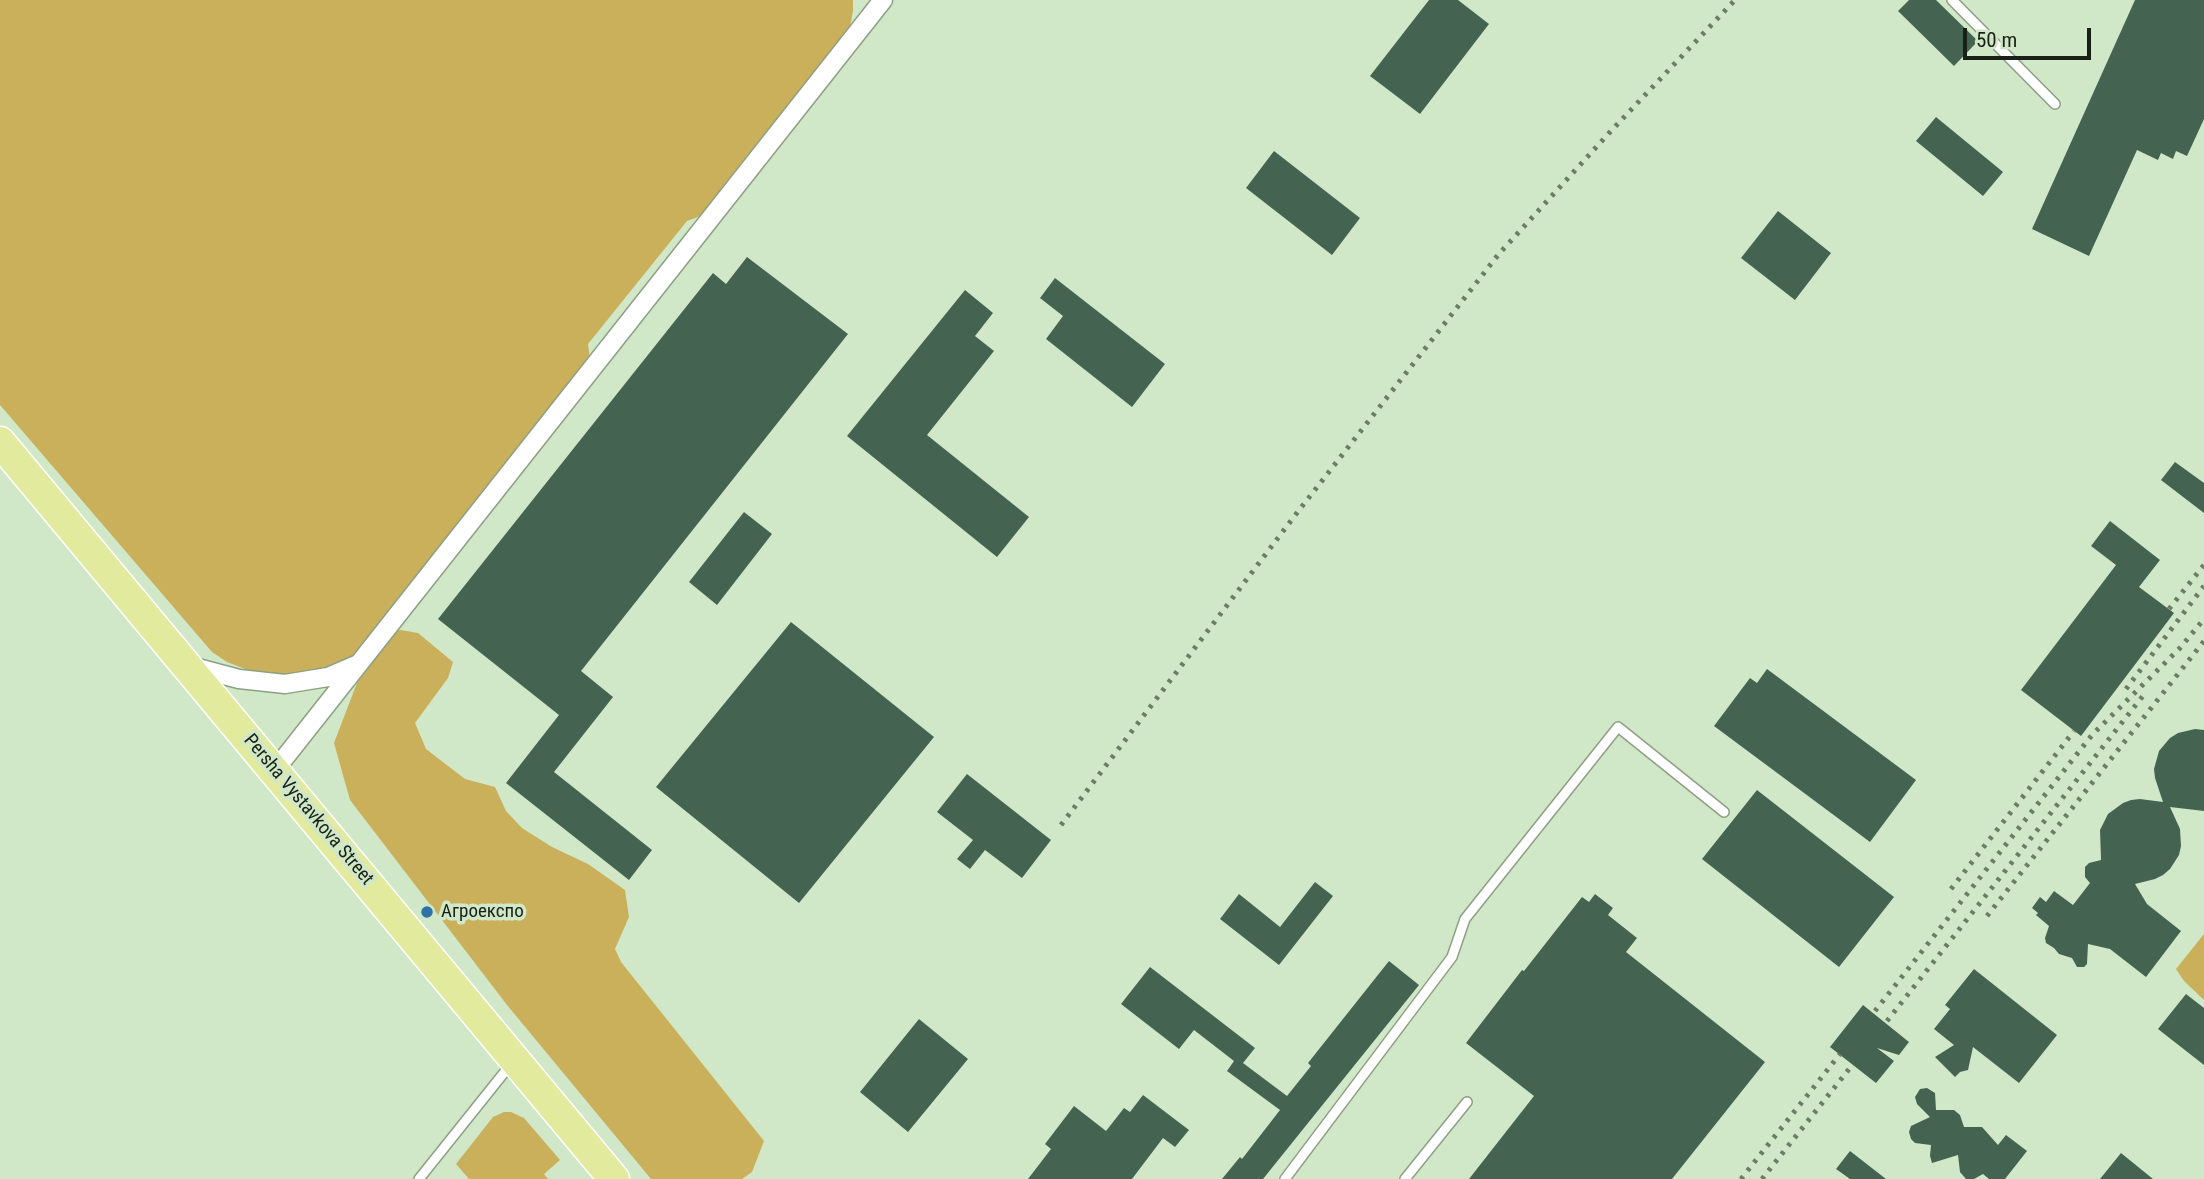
<!DOCTYPE html>
<html>
<head>
<meta charset="utf-8">
<style>
	body { margin:0 }
	#map { position:relative; width:2204px; height:1179px; overflow:hidden; background:#d1e8c8; font-family:"Roboto Condensed",sans-serif }
	canvas { display:block }
	.scale { position:absolute; left:1963px; top:28px; width:128px; height:32px; box-sizing:border-box; border:4px solid #192116; border-top:0; padding-left:9px; font-size:21px; line-height:24px; white-space:nowrap; color:#192116; -webkit-text-stroke:5px #d1e8c8; paint-order:stroke }
</style>
</head>
<body>
<div id="map">
<canvas width="2204" height="1179"></canvas>
<div class="scale">50 m</div>
</div>
<script>
const ctx = document.querySelector('canvas').getContext('2d');
ctx.lineJoin = 'round';
function paint(path, color) { ctx.fillStyle = color; ctx.fill(path, 'evenodd'); }
const toPath = rows => new Path2D(rows.map(r => 'M' + r).join(''));
function stroke(path, color, width, dash) { ctx.strokeStyle = color; ctx.lineWidth = width; ctx.lineCap = dash ? 'butt' : 'round'; ctx.setLineDash(dash || []); ctx.stroke(path); }
function write(font, color, halo, rows, align = 'center') {
  ctx.font = font + ' "Roboto Condensed",sans-serif'; ctx.lineWidth = 7; ctx.setLineDash([]); ctx.textBaseline = 'middle'; ctx.strokeStyle = halo; ctx.fillStyle = color; for (const [text, x, y, turn = 0] of rows) {
    ctx.save(); ctx.translate(x, y); ctx.rotate((+turn || 0) * Math.PI / 180); ctx.textAlign = isNaN(turn) ? turn : align; if (halo) ctx.strokeText(text, 0, 0); ctx.fillText(text, 0, 0); ctx.restore();
  }
}
paint(toPath([
	[0,0,853,0,853,11,850,27,836,53,706,214,687,221,588,344,590,360,358,650,349,659,336,667,290,675,258,674,227,662,212,652,0,405],
	[395,629,418,633,453,662,448,678,415,723,426,749,465,779,495,787,506,811,522,828,552,847,588,864,625,890,629,917,615,949,621,962,764,1141,752,1172,742,1179,651,1179,507,1005,350,800,334,743,357,683],
	[2204,934,2204,1000,2184,981,2176,969],
	[504,1112,511,1112,524,1118,560,1160,544,1174,548,1179,469,1179,456,1164,493,1117]
]), '#cab05a');
paint(toPath([
	[1429,0,1458,0,1489,24,1420,114,1370,76],
	[1909,0,1936,0,1978,41,1954,66,1898,11],
	[2135,0,2204,0,2204,119,2187,156,2176,151,2173,159,2161,153,2158,160,2137,150,2089,256,2032,229],
	[1936,117,2003,172,1983,196,1916,141],
	[1274,151,1360,218,1332,255,1246,188],
	[1778,211,1831,253,1795,300,1741,258],
	[747,257,848,334,581,671,613,697,554,772,652,850,629,880,506,783,559,715,438,619,713,273,726,284],
	[1055,278,1165,364,1132,407,1046,339,1063,316,1040,298],
	[965,290,993,313,975,336,994,351,927,435,1029,517,997,557,847,436],
	[2175,462,2204,483,2204,513,2161,480],
	[744,512,772,534,717,605,689,582],
	[2110,521,2160,560,2139,587,2174,613,2081,736,2021,690,2116,565,2091,546],
	[791,622,934,737,799,903,656,787],
	[1767,669,1916,780,1870,842,1714,726,1750,678,1757,683],
	[2195,729,2204,730,2204,811,2170,807,2180,829,2181,846,2179,855,2170,869,2163,875,2155,879,2135,884,2147,904,2181,931,2146,977,2110,949,2088,944,2087,964,2084,967,2077,967,2072,958,2059,954,2054,948,2046,943,2045,938,2049,926,2036,915,2038,913,2032,908,2040,897,2046,902,2054,891,2073,905,2090,883,2085,877,2085,867,2089,863,2101,860,2100,830,2108,814,2123,803,2131,800,2140,799,2163,802,2155,778,2154,769,2159,751,2170,738,2178,733],
	[967,774,1051,840,1022,878,985,850,970,869,957,859,973,840,937,812],
	[1757,790,1894,897,1839,967,1702,859],
	[1315,882,1333,896,1279,965,1220,919,1239,894,1280,927],
	[1595,894,1613,908,1608,915,1637,938,1626,952,1765,1062,1672,1179,1469,1179,1534,1096,1466,1043,1522,970,1524,971,1582,897,1589,902],
	[1389,961,1419,985,1263,1179,1222,1179,1240,1157,1242,1159,1280,1110,1227,1071,1234,1061,1194,1030,1179,1049,1121,1004,1150,967,1255,1048,1243,1063,1287,1096,1311,1066,1308,1063],
	[1974,969,2057,1035,2019,1083,1973,1047,1968,1070,1960,1072,1955,1077,1935,1057,1954,1045,1934,1029,1950,1009,1945,1005],
	[2186,994,2204,1008,2204,1065,2158,1029],
	[1863,1005,1909,1042,1899,1055,1877,1048,1894,1061,1876,1083,1830,1047],
	[919,1019,968,1059,908,1132,860,1092],
	[1927,1088,1935,1093,1936,1110,1954,1110,1960,1115,1964,1127,1982,1127,1998,1145,2006,1135,2027,1151,2005,1179,1989,1179,1983,1174,1974,1179,1966,1179,1960,1172,1958,1155,1932,1163,1930,1156,1931,1145,1915,1143,1911,1139,1909,1132,1911,1126,1930,1117,1917,1104,1915,1097,1920,1089],
	[1143,1095,1189,1130,1175,1147,1163,1138,1132,1179,1028,1179,1051,1149,1045,1144,1074,1106,1106,1131,1124,1108,1130,1112],
	[1850,1151,1886,1179,1850,1179,1836,1169],
	[2121,1153,2153,1179,2100,1179]
]), '#446451');
const service = toPath([
	[1952,0,2055,104],
	[419,1179,511,1064],
	[1285,1179,1452,957,1465,919,1618,727,1724,812],
	[1405,1179,1467,1102]
]);
const minor = toPath([
	[190,666,239,679,285,684,328,677,356,665],
	[275,770,883,0]
]);
const primary = toPath([
	[0,442,614,1179]
]);
stroke(service, '#8ca083', 12);
stroke(minor, '#8ca083', 21);
stroke(primary, '#fff', 33);
stroke(service, '#fff', 9);
stroke(minor, '#fff', 18);
stroke(primary, '#e2ea9e', 30);
stroke(toPath([
	[2169,609,2204,565],
	[2126,689,2204,586],
	[1061,825,1293,518,1498,255,1610,132,1735,0],
	[1951,889,2074,731],
	[1987,916,2204,641],
	[1875,1011,2092,735,2180,648,2204,619],
	[1887,1021,2146,692],
	[1741,1179,1840,1054],
	[1762,1179,1853,1064]
]), '#6d7c67', 5, [3.5, 7]);
for (const [x, y, r, color] of [
	[427,912,7,"#2c72a7"]
]) { const dot = new Path2D(); dot.arc(x, y, r, 0, 2 * Math.PI); ctx.fillStyle = color; ctx.fill(dot); stroke(dot, '#d1e8c8', 2.5); }
write('19px', '#192116', '#d1e8c8', [
	["Persha Vystavkova Street",308,810,50]
]);
write('19px', '#192116', '#d1e8c8', [
	["Агроекспо",441,912]
], 'left');
</script>
</body>
</html>
